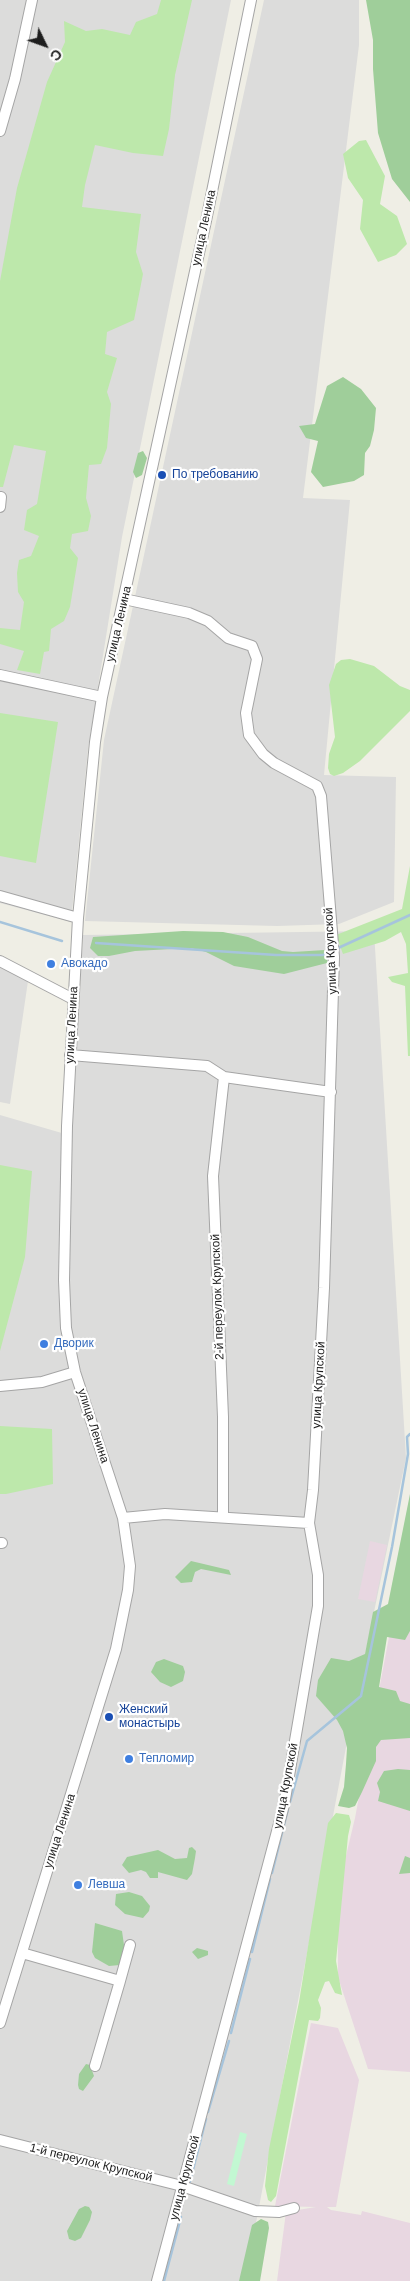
<!DOCTYPE html>
<html>
<head>
<meta charset="utf-8">
<style>
	body { margin:0 }
	#map { position:relative; width:410px; height:2281px; overflow:hidden; background:#efeee5; font-family:Arial,sans-serif }
	canvas { display:block }
	.north { position:absolute; left:20px; top:20px; width:50px; height:50px; -webkit-text-stroke:4px #fff; paint-order:stroke; rotate:132deg; font-size:14px; font-weight:700; line-height:20px; text-align:center; color:#1e1e1e }
	.north::after { content:''; display:block; margin:auto; width:18px; height:22px; background:#1e1e1e; clip-path:polygon(50% 0,100% 100%,50% 72%,0 100%) }
</style>
</head>
<body>
<div id="map">
<canvas width="410" height="2281"></canvas>
<div class="north">С</div>
</div>
<script>
const ctx = document.querySelector('canvas').getContext('2d');
ctx.lineJoin = 'round';
function paint(path, color) { ctx.fillStyle = color; ctx.fill(path, 'evenodd'); }
const toPath = rows => new Path2D(rows.map(r => 'M' + r).join(''));
function stroke(path, color, width, dash) { ctx.strokeStyle = color; ctx.lineWidth = width; ctx.lineCap = dash ? 'butt' : 'round'; ctx.setLineDash(dash || []); ctx.stroke(path); }
function write(font, color, halo, rows, align = 'center') {
  ctx.font = font + ' Arial,sans-serif'; ctx.lineWidth = 4.5; ctx.setLineDash([]); ctx.textBaseline = 'middle'; ctx.strokeStyle = halo; ctx.fillStyle = color; for (const [text, x, y, turn = 0] of rows) {
    ctx.save(); ctx.translate(x, y); ctx.rotate((+turn || 0) * Math.PI / 180); ctx.textAlign = isNaN(turn) ? turn : align; if (halo) ctx.strokeText(text, 0, 0); ctx.fillText(text, 0, 0); ctx.restore();
  }
}
paint(toPath([
	[0,0,231,0,122,537,88,749,71,922,0,903],
	[264,0,359,0,359,45,303,498,350,500,324,775,396,777,394,902,339,924,277,926,85,921,104,740],
	[374,931,406,1458,347,1742,245,2281,0,2281,0,1115,72,1136,83,935],
	[0,964,28,981,10,1104,0,1102]
]), '#dcdcdb');
paint(toPath([
	[410,1525,410,2072,368,2069,338,1977,338,1926,341,1877,355,1818],
	[370,1541,387,1545,375,1602,358,1599],
	[311,2023,338,2028,359,2080,336,2207,327,2207,331,2210,361,2215,362,2211,410,2223,410,2281,277,2281,286,2212,316,2207,275,2206]
]), '#e8d7e1');
paint(toPath([
	[161,0,192,0,175,75,169,129,163,156,133,153,95,145,85,185,82,207,141,214,136,252,143,274,134,320,107,332,105,354,117,358,107,392,111,404,107,448,101,464,89,465,86,498,91,516,88,531,72,534,70,548,78,558,70,607,64,621,51,629,49,651,44,652,40,674,17,670,24,651,0,644,0,628,20,630,24,602,18,592,17,573,19,560,31,556,39,536,24,530,27,510,37,504,46,451,14,445,3,487,0,487,0,281,17,188,47,82,65,42,64,21,86,31,102,29,130,35,136,22,157,14],
	[366,140,385,176,380,204,397,216,407,244,396,255,378,262,360,229,363,200,348,178,343,154,359,141],
	[350,659,374,666,400,686,410,690,410,711,360,761,343,773,334,776,330,774,328,768,329,754,335,737,329,685,336,664,341,660],
	[0,713,58,722,36,863,0,856],
	[410,866,410,1056,408,1056,405,986,392,982,388,977,408,973,406,944,401,932,385,941,343,954,336,935,402,909],
	[0,1165,32,1171,25,1257,0,1351],
	[0,1426,52,1429,53,1484,6,1494,0,1494],
	[336,1813,349,1815,351,1822,348,1836,336,1961,342,1995,335,1993,329,1981,325,1982,318,2000,321,2008,320,2018,318,2021,309,2020,276,2196,271,2202,268,2200,265,2186,269,2149,299,2002,328,1823]
]), '#bde8ab');
paint(toPath([
	[366,0,410,0,410,202,392,179,378,133,373,69,373,40],
	[343,377,361,389,376,408,374,430,370,446,365,453,364,475,354,481,323,487,311,472,318,441,306,438,299,426,315,424,327,386],
	[143,451,147,458,142,475,136,478,133,472,138,453],
	[183,931,223,932,248,937,282,951,293,952,325,950,328,956,327,963,284,974,234,966,206,952,191,948,135,951,109,956,98,956,90,948,93,937],
	[410,1494,410,1631,405,1640,387,1637,379,1687,396,1691,400,1701,410,1704,410,1738,381,1740,376,1747,376,1761,362,1792,355,1806,349,1808,338,1806,344,1787,346,1764,347,1748,343,1731,337,1720,316,1696,318,1680,331,1658,349,1661,365,1654,373,1612,388,1604],
	[191,1561,229,1570,231,1575,201,1569,195,1572,192,1582,181,1583,175,1577],
	[164,1659,183,1666,185,1672,183,1681,171,1687,160,1682,151,1672,156,1662],
	[398,1769,410,1770,410,1811,378,1801,380,1792,377,1783,384,1771],
	[192,1847,196,1851,195,1858,192,1874,187,1880,158,1872,158,1878,150,1878,146,1872,141,1870,129,1873,122,1865,127,1857,158,1850,175,1859,187,1858,189,1848],
	[405,1856,410,1858,410,1873,399,1874],
	[129,1892,142,1896,150,1906,149,1911,143,1918,125,1914,115,1905,116,1894],
	[95,1923,122,1931,126,1959,120,1965,109,1966,95,1958,92,1952],
	[197,1948,208,1951,208,1955,198,1959,192,1952],
	[86,2064,90,2065,94,2076,83,2091,79,2089,78,2085,79,2074],
	[85,2206,89,2207,92,2212,90,2220,81,2238,75,2241,69,2239,67,2231,79,2209],
	[261,2219,268,2222,269,2228,260,2281,239,2281,252,2225]
]), '#9fce9a');
paint(toPath([
	[240,2132,247,2134,234,2186,227,2184]
]), '#c2f8d2');
stroke(toPath([
	[0,922,62,941],
	[96,943,276,955,323,955,331,951],
	[336,949,410,915],
	[290,1802,307,1741,361,1696,392,1547,408,1454,407,1437,410,1434],
	[272,1873,288,1809],
	[252,1952,270,1879],
	[231,2033,250,1959],
	[208,2112,229,2041],
	[189,2185,206,2119],
	[164,2281,181,2217]
]), '#a6c4dc', 2.5);
const minor = toPath([
	[0,131,15,79,32,0],
	[0,507,1,497],
	[124,599,189,613,208,621,228,638,252,646,257,659,246,713,249,735,263,754,274,763,317,786,321,796,334,957,324,1288,313,1490,309,1523,318,1575,318,1606,284,1805,157,2281],
	[0,675,102,697],
	[0,896,78,918],
	[0,961,73,999],
	[70,1055,207,1066,224,1077,331,1092],
	[0,1386,42,1382,75,1372],
	[223,1517,223,1417,213,1176,224,1077],
	[123,1518,165,1514,309,1523],
	[0,1543,2,1543],
	[22,1953,120,1981,95,2066],
	[120,1981,130,1945],
	[0,2023,116,1649,128,1590,130,1566,123,1518,75,1372,66,1328,64,1280,67,1126,78,918,95,742,102,697,206,221,251,0],
	[0,2140,182,2186,255,2211,279,2212,294,2208]
]);
stroke(minor, '#a5a5a5', 12);
stroke(minor, '#fff', 10);
for (const [x, y, r, color] of [
	[162,475,5,"#1a4fb4"],
	[51,964,5,"#3f7fe0"],
	[44,1344,5,"#3f7fe0"],
	[109,1717,5,"#1a4fb4"],
	[129,1759,5,"#3f7fe0"],
	[78,1885,5,"#3f7fe0"]
]) { const dot = new Path2D(); dot.arc(x, y, r, 0, 2 * Math.PI); ctx.fillStyle = color; ctx.fill(dot); stroke(dot, '#fff', 2); }
write('12px', '#1e1e1e', '#fff', [
	["улица Ленина",204,228,-78],
	["улица Ленина",119,624,-77],
	["улица Крупской",331,951,-93],
	["улица Ленина",72,1025,-87],
	["2-й переулок Крупской",218,1297,-92],
	["улица Крупской",319,1385,-87],
	["улица Ленина",93,1426,72],
	["улица Крупской",286,1786,-79],
	["улица Ленина",60,1831,-72],
	["1-й переулок Крупской",91,2163,14],
	["улица Крупской",185,2178,-75]
]);
write('12px', '#164399', '#fff', [
	["По требованию",172,475],
	["Женский",119,1710],
	["монастырь",119,1724]
], 'left');
write('12px', '#366cbe', '#fff', [
	["Авокадо",61,964],
	["Дворик",54,1344],
	["Тепломир",139,1759],
	["Левша",88,1885]
], 'left');
</script>
</body>
</html>
